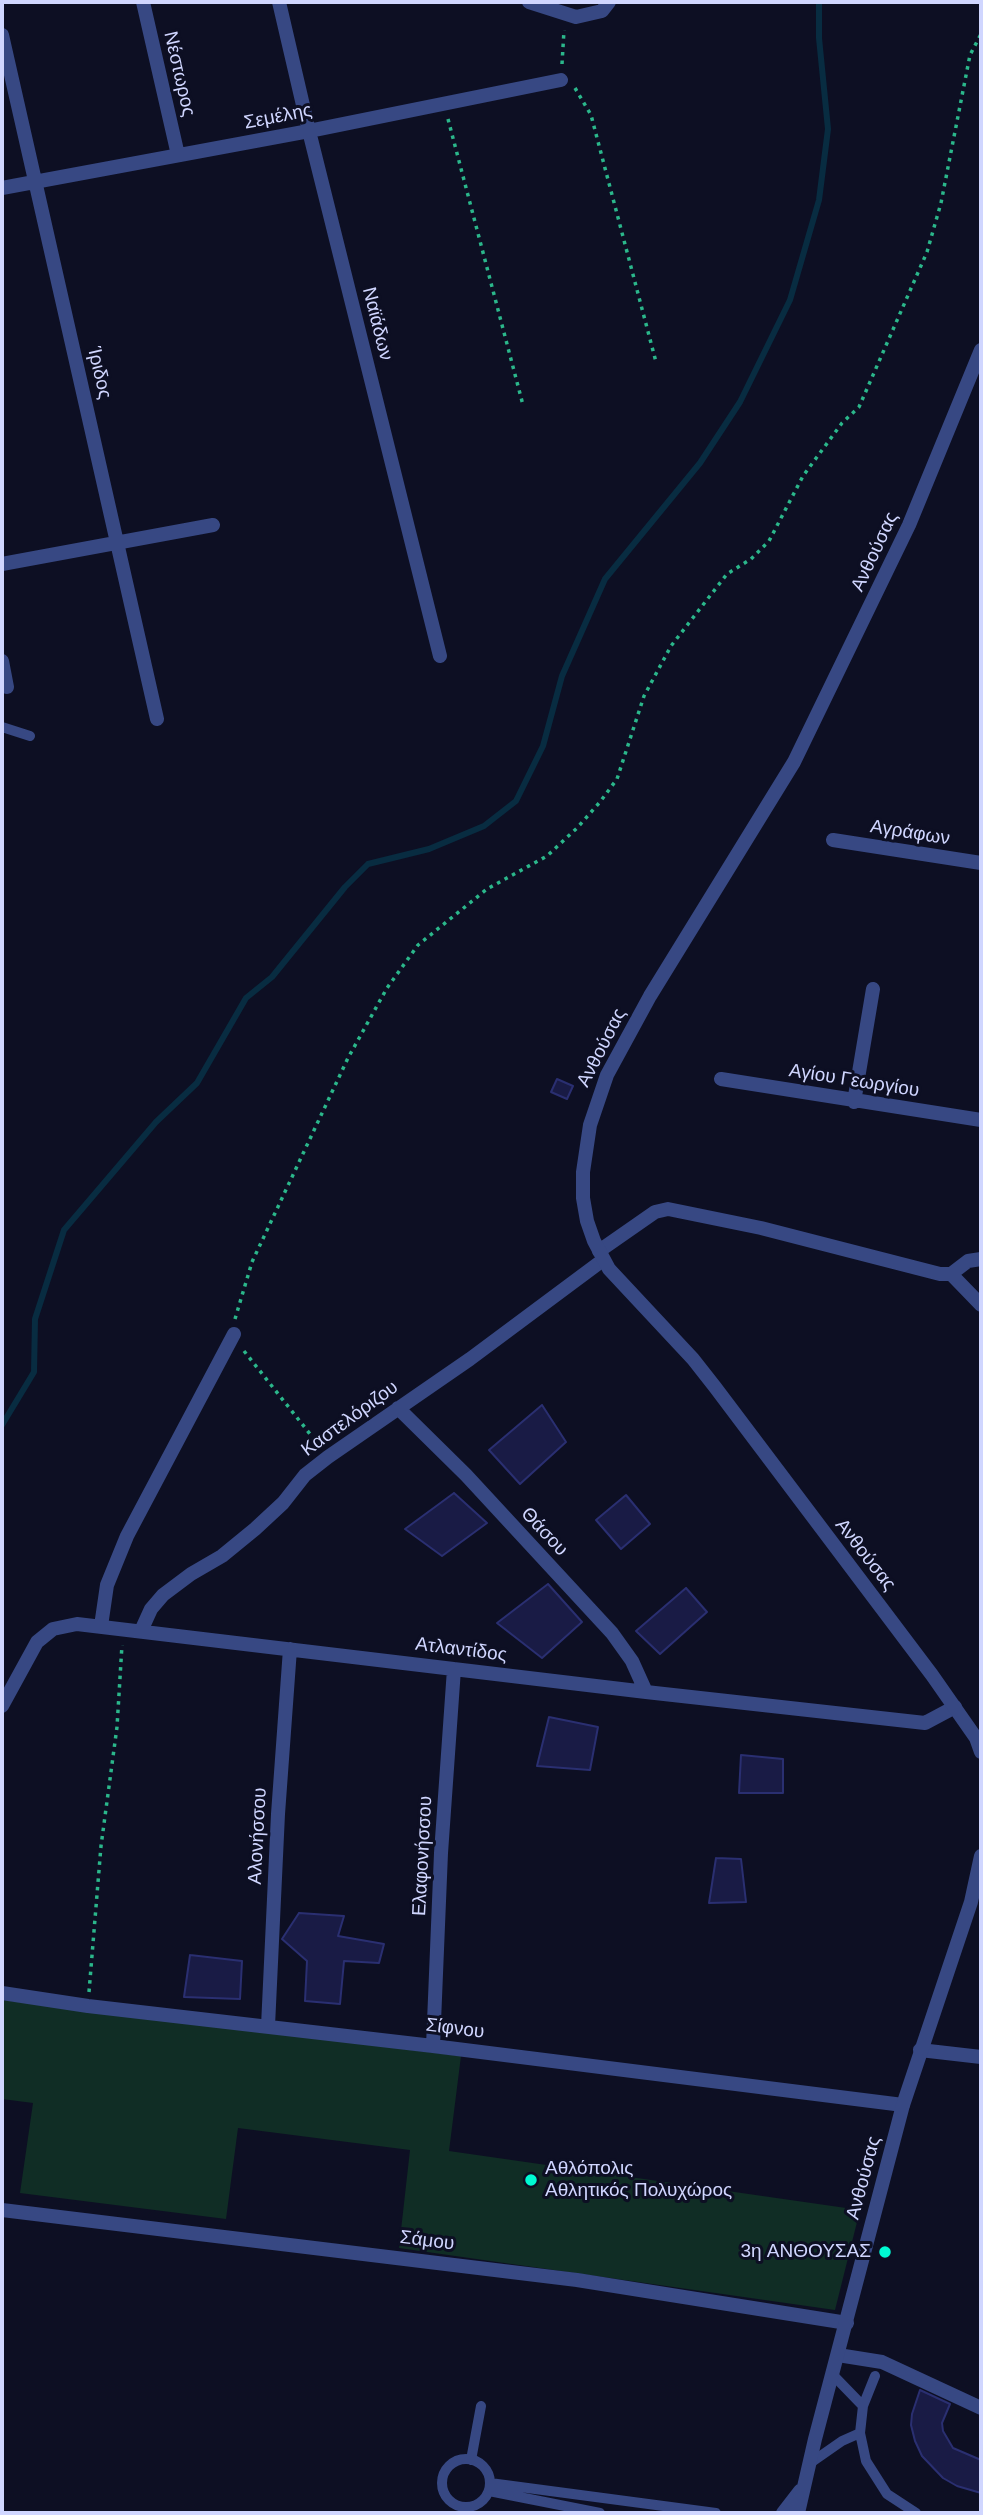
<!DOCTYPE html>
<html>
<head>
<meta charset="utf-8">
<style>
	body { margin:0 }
	#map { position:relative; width:983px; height:2515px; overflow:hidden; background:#0d0f23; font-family:Helvetica,sans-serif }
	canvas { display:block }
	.frame { position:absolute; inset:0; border:4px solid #d0d6ff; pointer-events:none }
</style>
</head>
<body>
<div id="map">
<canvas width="983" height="2515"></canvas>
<div class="frame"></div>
</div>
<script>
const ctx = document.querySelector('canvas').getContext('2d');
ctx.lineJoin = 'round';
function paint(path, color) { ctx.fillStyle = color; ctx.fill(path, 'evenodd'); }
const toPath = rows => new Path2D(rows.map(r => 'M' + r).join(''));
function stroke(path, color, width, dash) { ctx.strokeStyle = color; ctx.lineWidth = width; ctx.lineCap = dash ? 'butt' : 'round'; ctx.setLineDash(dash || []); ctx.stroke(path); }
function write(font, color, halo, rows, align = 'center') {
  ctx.font = font + ' Helvetica,sans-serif'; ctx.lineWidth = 6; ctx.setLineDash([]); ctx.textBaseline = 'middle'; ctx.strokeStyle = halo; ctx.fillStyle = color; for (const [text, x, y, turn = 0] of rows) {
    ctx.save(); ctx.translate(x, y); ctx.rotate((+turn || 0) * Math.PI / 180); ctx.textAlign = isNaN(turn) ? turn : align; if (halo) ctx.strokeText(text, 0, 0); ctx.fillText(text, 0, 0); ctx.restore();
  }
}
paint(toPath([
	[2,2000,461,2056,449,2151,860,2210,835,2310,399,2248,410,2150,238,2128,226,2219,20,2193,33,2103,2,2099]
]), '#102d25');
stroke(toPath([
	[2,1425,34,1372,35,1319,64,1230,156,1122,197,1083,246,998,272,977,345,887,368,864,429,849,484,826,516,801,543,746,562,676,605,579,700,463,740,402,790,300,819,200,828,129,819,38,819,2]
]), '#082c41', 6);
const building = toPath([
	[557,1079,573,1086,567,1099,551,1092,557,1079],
	[542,1405,566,1442,520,1484,489,1450,542,1405],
	[454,1493,487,1523,442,1556,405,1529,454,1493],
	[626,1495,650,1524,621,1549,596,1520,626,1495],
	[548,1584,582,1622,542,1658,497,1623,548,1584],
	[686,1588,707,1612,660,1654,636,1631,686,1588],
	[549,1717,598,1727,590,1770,537,1766,549,1717],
	[741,1755,783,1759,783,1793,739,1793,741,1755],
	[716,1858,741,1859,746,1902,709,1903,716,1858],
	[299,1913,344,1916,338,1936,384,1944,379,1963,344,1961,340,2004,305,2001,307,1961,282,1939,299,1913],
	[190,1955,242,1961,240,1999,184,1997,190,1955],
	[920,2390,950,2404,942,2423,943,2431,953,2448,981,2460,981,2493,957,2486,943,2478,922,2456,915,2441,911,2425,912,2414,920,2390]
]);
paint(building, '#191b45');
stroke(building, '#2a2f71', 2);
stroke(toPath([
	[562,64,564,30],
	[575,88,591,115,656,362],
	[448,119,523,405],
	[235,1319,252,1262,348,1058,387,988,418,945,487,889,547,856,577,828,600,802,617,779,644,696,671,646,727,574,751,559,769,541,803,476,842,423,859,407,927,252,941,203,970,55,981,34],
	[244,1351,318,1444],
	[89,1992,101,1846,117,1727,122,1645]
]), '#2bb78b', 3.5, [3.5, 5]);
stroke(toPath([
	[2,727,30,736],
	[832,2374,863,2406],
	[875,2376,863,2406,860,2433,866,2461,887,2494,916,2513],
	'442 2483a24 24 0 1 1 48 0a24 24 0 1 1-48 0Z',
	[471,2460,481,2406],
	[809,2464,842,2441,860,2433],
	[490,2483,716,2513],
	[489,2491,600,2513]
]), '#374883', 10);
stroke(toPath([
	[838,2355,882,2362,981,2408]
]), '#374883', 14);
stroke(toPath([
	[143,2,178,155],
	[279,2,309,131,440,656],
	[529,2,576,17,602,11,609,2],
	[2,35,157,719],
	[2,188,309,131,561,80],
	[2,564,213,525],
	[2,661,7,687],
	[833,840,981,863],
	[721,1079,981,1120],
	[854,1102,873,989],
	[599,1251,655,1212,668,1209,761,1228,940,1274,951,1274,968,1261,981,1259],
	[951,1274,981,1305],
	[398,1408,466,1475,612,1633,632,1661,646,1692],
	[101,1626,107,1585,127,1536,234,1334],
	[141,1631,151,1609,163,1595,191,1574,222,1556,255,1529,283,1503,305,1475,328,1457,470,1359,603,1260],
	[2,1706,37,1642,53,1629,77,1624,646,1692,925,1723,955,1707],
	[2,1993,88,2006,433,2046,903,2105],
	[268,2026,278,1814,290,1649],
	[433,2046,441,1853,454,1669],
	[920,2050,981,2057],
	[2,2210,577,2280,847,2323]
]), '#374883', 14);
stroke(toPath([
	[981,350,909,525,794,762,650,996,607,1075,590,1125,583,1172,583,1198,587,1221,594,1241,609,1269,693,1359,715,1387,932,1675,976,1738,981,1752],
	[783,2513,800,2491],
	[798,2513,815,2439,903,2105,971,1902,981,1856]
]), '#374883', 14);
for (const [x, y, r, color] of [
	[531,2180,7,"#00fbd3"],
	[885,2252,7,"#00fbd3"]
]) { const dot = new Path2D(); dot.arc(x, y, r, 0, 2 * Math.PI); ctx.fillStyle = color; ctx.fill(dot); stroke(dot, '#0d0f23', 2.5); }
write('19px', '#d0d6ff', '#0d0f23', [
	["Νέστωρος",179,74,77],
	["Σεμέλης",278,117,-11],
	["Ναϊάδων",377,324,76],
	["Ίριδος",99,373,77],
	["Ανθούσας",875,552,-65],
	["Αγράφων",910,833,9],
	["Ανθούσας",602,1048,-63],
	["Αγίου Γεωργίου",854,1081,9],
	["Καστελόριζου",350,1419,-36],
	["Θάσου",544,1532,47],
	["Ανθούσας",865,1555,52],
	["Ατλαντίδος",461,1650,7],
	["Αλονήσσου",258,1836,-87],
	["Ελαφονήσσου",423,1856,-87],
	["Σίφνου",455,2029,7],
	["Ανθούσας",864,2178,-75],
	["Σάμου",427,2241,7]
]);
write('19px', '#d0d6ff', '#0d0f23', [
	["Αθλόπολις",545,2169],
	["Αθλητικός Πολυχώρος",545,2191],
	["3η ΑΝΘΟΥΣΑΣ",871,2252,"right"]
], 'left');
</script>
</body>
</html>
